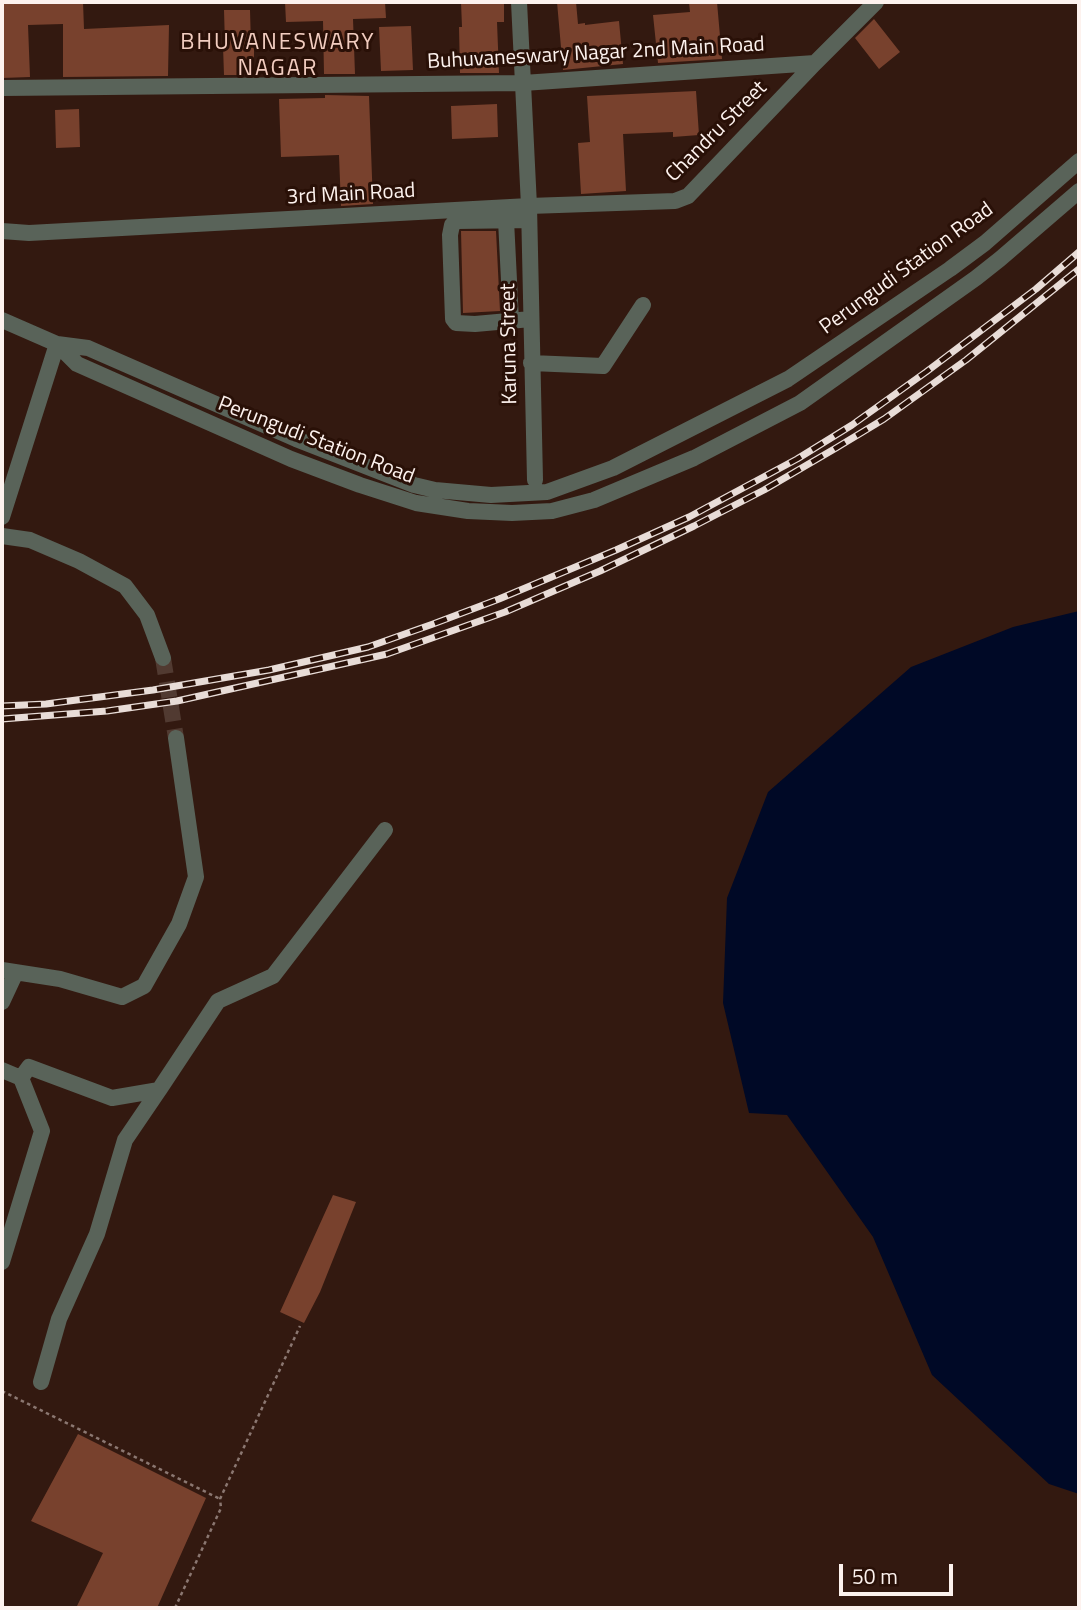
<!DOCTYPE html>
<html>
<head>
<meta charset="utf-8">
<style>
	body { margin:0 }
	#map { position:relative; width:1081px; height:1610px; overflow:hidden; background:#331910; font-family:"Titillium Web",sans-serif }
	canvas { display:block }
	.frame { position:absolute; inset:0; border:4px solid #fdf2ee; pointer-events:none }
	.scale { position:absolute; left:839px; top:1564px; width:114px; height:32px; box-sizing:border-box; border:4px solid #fdf2ee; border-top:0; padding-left:9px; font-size:21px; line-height:24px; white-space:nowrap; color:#fdf2ee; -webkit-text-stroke:5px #291007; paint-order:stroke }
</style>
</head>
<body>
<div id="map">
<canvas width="1081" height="1610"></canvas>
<div class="frame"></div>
<div class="scale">50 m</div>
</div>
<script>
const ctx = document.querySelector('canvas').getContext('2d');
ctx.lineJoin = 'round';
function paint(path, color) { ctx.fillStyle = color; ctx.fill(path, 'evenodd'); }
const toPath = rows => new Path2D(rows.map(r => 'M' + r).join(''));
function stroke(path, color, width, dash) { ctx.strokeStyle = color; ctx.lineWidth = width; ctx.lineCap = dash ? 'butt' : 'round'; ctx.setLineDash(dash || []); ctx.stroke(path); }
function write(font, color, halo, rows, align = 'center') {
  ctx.font = font + ' "Titillium Web",sans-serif'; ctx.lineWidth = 6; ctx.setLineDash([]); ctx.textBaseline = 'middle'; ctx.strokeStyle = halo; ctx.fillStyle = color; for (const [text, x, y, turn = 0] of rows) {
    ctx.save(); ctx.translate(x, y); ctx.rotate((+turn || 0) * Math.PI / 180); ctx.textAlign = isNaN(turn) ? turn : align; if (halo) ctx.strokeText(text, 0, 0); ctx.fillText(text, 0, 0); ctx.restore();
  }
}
paint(toPath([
	[1079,611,1079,1494,1049,1484,932,1375,873,1237,787,1115,749,1113,723,1003,727,898,768,792,911,667,1013,627]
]), '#000926');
paint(toPath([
	[2,2,83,2,84,29,169,25,168,76,63,77,63,24,28,25,30,77,2,78],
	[285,2,385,2,386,18,353,19,355,74,324,74,323,21,286,22],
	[461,2,504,2,504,22,497,22,499,73,460,73,459,27,462,27],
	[557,2,576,2,578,24,585,23,585,25,619,21,623,64,563,70],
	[689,2,717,2,722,59,658,63,653,15,690,12],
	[224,10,250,10,251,45,254,45,254,75,224,75,223,46,225,45],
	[874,19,900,52,879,69,855,38],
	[411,26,413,70,381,71,379,27],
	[696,91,699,135,673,137,673,132,623,134,626,191,581,194,578,143,590,142,587,96],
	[325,95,369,96,373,204,341,206,339,155,281,157,279,99,325,98],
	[497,104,498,137,452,139,451,106],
	[79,109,80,147,56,148,55,110],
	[461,231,496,231,500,311,463,313],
	[333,1195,356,1202,320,1292,304,1323,280,1312],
	[78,1434,206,1498,157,1608,76,1608,103,1553,31,1521]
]), '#78412d');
stroke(toPath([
	[163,658,176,738]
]), '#513a31', 16, [16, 8]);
stroke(toPath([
	[2,1391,220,1499],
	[175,1608,221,1508,220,1499,300,1326]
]), '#8b7771', 2.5, [3.5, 3.5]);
stroke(toPath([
	[519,2,529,206,535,480],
	[2,88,523,83,815,63],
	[506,220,511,321],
	[529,220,457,221,452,225,450,235,453,319,456,323,475,324,531,319],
	[2,231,29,233,529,206,675,201,688,196,815,63,876,2],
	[2,320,57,344,88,348,296,439,414,485,435,490,491,495,547,492,613,468,788,379,950,269,985,243,1079,161],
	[57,344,77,364,291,459,360,485,416,503,468,511,512,513,552,511,594,500,694,458,800,403,976,278,1000,259,1079,191],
	[531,363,603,366,643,305],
	[2,517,57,344],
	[2,536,30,540,79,561,125,586,147,615,163,658],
	[2,970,60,979,122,997,144,986,179,924,196,877,176,738],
	[2,1002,16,972],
	[2,1070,21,1078,42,1131,2,1262],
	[21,1078,29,1067,112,1098,159,1090,218,1001,273,976,385,830],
	[41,1382,59,1319,97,1234,125,1140,159,1090]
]), '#596359', 16);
const rail = toPath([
	[2,706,46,704,153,690,269,670,368,647,433,624,499,599,616,550,689,517,797,459,852,425,926,372,1036,289,1079,252],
	[2,719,107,711,177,701,387,654,505,612,600,571,694,526,764,490,836,448,884,419,966,360,1079,269]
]);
stroke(rail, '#e8dcd7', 7);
stroke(rail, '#291007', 4.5, [13]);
write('21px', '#fdf2ee', '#291007', [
	["Buhuvaneswary Nagar 2nd Main Road",596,54,-3],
	["Chandru Street",717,132,-45],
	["3rd Main Road",351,195,-3],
	["Perungudi Station Road",907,269,-36],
	["Karuna Street",510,344,-91],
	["Perungudi Station Road",316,441,21]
]);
ctx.letterSpacing = '2px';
write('23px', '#f2cdc0', '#291007', [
	["BHUVANESWARY",278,43],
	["NAGAR",278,69]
]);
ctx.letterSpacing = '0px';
</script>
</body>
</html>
